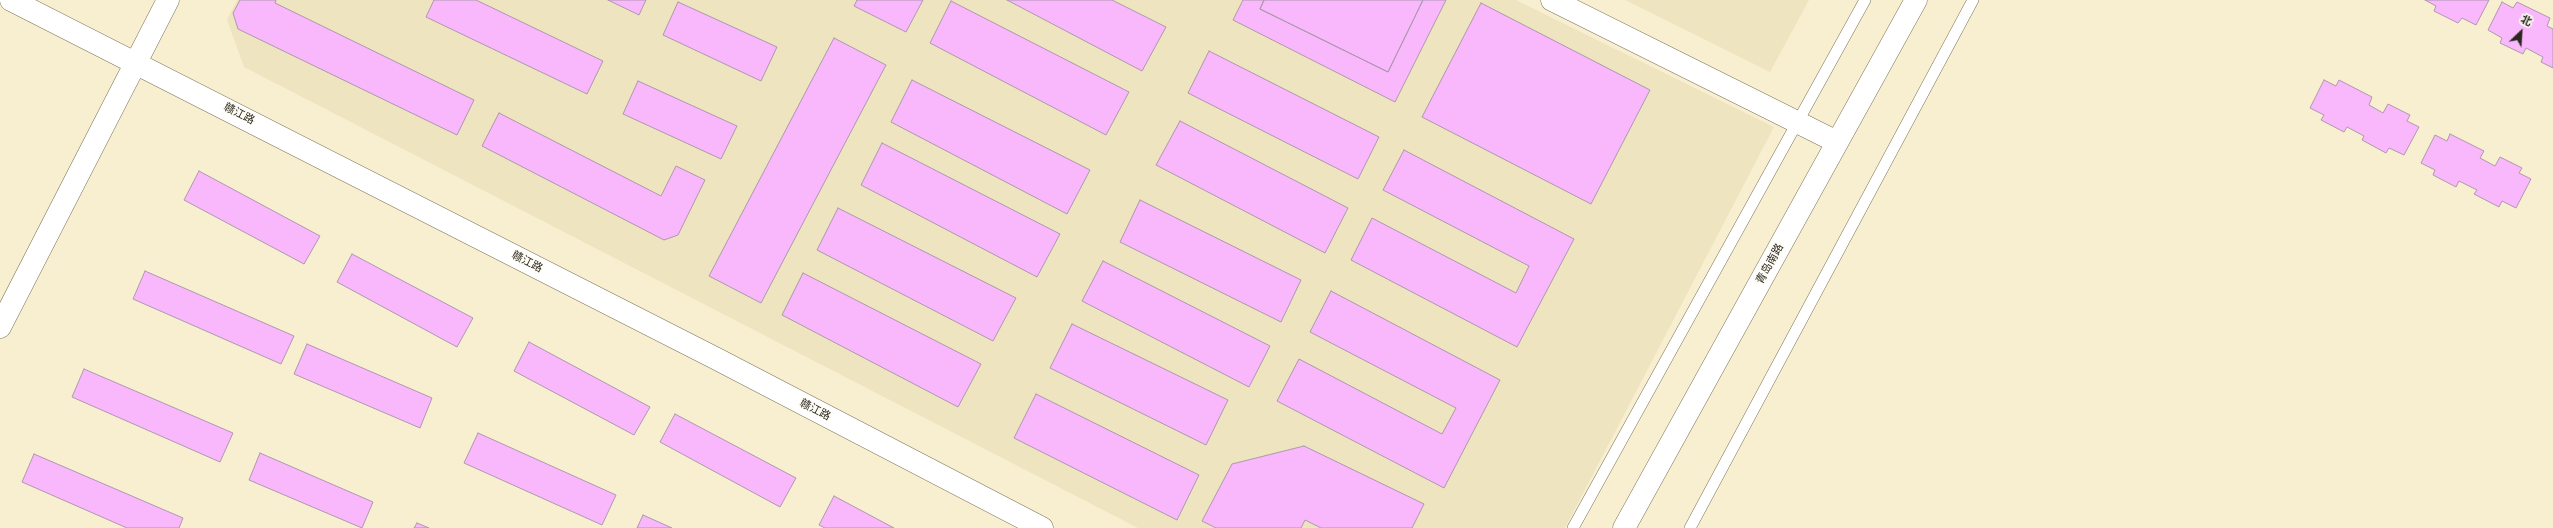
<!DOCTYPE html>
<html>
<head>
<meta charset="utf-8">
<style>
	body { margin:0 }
	#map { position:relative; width:2553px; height:528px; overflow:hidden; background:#f8efd1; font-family:"Fira Sans Condensed","Noto Sans SC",sans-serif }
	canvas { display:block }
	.north { position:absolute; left:2501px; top:12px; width:40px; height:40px; -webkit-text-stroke:3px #fefcf6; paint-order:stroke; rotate:25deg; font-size:11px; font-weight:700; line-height:16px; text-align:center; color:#2b271c }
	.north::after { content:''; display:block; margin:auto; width:14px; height:18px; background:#2b271c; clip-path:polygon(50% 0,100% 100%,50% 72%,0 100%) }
</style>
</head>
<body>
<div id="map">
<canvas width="2553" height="528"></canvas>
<div class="north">北</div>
</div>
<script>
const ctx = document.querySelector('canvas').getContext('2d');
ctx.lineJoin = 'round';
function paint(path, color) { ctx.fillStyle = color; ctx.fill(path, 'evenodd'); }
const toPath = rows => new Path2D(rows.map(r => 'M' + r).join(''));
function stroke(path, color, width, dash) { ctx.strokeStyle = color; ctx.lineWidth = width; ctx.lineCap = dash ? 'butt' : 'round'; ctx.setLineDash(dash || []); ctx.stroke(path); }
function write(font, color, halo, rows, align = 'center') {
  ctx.font = font + ' "Fira Sans Condensed","Noto Sans SC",sans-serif'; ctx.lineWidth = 3.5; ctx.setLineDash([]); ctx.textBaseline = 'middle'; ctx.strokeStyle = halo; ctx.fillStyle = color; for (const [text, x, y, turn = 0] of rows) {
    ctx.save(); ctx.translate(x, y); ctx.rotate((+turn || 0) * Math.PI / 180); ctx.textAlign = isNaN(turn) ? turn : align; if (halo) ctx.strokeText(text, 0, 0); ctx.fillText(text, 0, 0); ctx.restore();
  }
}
paint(toPath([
	[237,0,1516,0,1774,127,1565,528,1138,528,244,67,227,20],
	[1625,0,1809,0,1770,72]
]), '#efe4c0');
const building = toPath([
	[240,0,276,0,275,3,474,100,457,135,238,29,233,13,240,0],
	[434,0,476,0,603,61,587,94,426,17,434,0],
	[608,0,646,0,639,15,608,0],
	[857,0,923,0,906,32,854,6,857,0],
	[1007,0,1112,0,1166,27,1142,71,1007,0],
	[1243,0,1264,0,1260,9,1388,72,1423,0,1446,0,1395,102,1233,20,1243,0],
	[1264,0,1423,0,1388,72,1260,9,1264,0],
	[2425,0,2489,0,2476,25,2462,18,2458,23,2434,11,2436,6,2425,0],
	[951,1,1129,92,1106,135,930,43,951,1],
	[678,2,777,47,761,81,663,35,678,2],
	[2502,2,2513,8,2517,2,2550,18,2547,26,2553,29,2553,68,2541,62,2543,57,2526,48,2523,54,2500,43,2502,38,2488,30,2502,2],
	[1481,3,1650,90,1591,204,1422,117,1481,3],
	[834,38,886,65,761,303,709,276,834,38],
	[1209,51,1379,137,1358,179,1188,93,1209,51],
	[912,80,1090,170,1067,214,891,122,912,80],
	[2324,80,2336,86,2339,80,2372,97,2369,105,2383,113,2388,104,2410,115,2407,121,2419,127,2404,155,2389,148,2386,153,2362,140,2364,136,2347,127,2344,132,2321,120,2324,115,2310,108,2324,80],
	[638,81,737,126,721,159,623,114,638,81],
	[499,113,661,196,676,166,705,180,678,235,664,240,482,146,499,113],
	[1180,121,1348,208,1325,253,1156,165,1180,121],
	[2450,134,2484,151,2480,158,2495,166,2500,157,2522,168,2519,173,2531,179,2516,208,2502,201,2499,207,2474,194,2477,190,2459,181,2456,187,2433,175,2435,170,2421,163,2435,135,2447,141,2450,134],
	[882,143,1060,234,1037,277,861,185,882,143],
	[1404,150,1574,239,1517,347,1351,260,1372,218,1516,293,1529,266,1383,190,1404,150],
	[199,171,320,236,304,264,184,200,199,171],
	[1140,200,1301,280,1281,322,1120,242,1140,200],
	[838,208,1016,298,993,341,817,250,838,208],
	[352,254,473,318,457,347,337,282,352,254],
	[1103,261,1270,346,1249,387,1082,301,1103,261],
	[145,271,294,336,281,364,133,299,145,271],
	[803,273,981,364,958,407,782,315,803,273],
	[1331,291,1500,380,1444,488,1277,401,1299,359,1442,434,1456,408,1310,332,1331,291],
	[1072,324,1228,400,1206,445,1050,368,1072,324],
	[529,342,650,407,634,435,514,371,529,342],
	[307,344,432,398,420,428,294,374,307,344],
	[84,369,233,433,220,462,72,397,84,369],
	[1036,394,1199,475,1177,520,1014,438,1036,394],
	[675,414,796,478,780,507,660,442,675,414],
	[478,433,616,495,602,525,464,463,478,433],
	[1304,446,1424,504,1412,528,1321,528,1305,520,1301,528,1216,528,1202,521,1232,464,1304,446],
	[260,453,373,502,362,528,249,480,260,453],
	[34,454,183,518,179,528,127,528,22,482,34,454],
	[834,496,894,528,825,528,819,525,834,496],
	[643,515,672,528,637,528,643,515],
	[417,523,429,528,414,528,417,523]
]);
paint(building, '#f9b7fc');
stroke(building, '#ad98ae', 1);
const lane = toPath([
	[1573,528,1865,0],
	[1690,528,1973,0]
]);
const secondary = toPath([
	[11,0,715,358,1042,528],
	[1552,0,1837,142],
	[0,327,168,0]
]);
const primary = toPath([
	[1624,528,1916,0]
]);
stroke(lane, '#7c7459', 12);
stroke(secondary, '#7c7459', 23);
stroke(primary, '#7c7459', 23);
stroke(lane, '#fff', 11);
stroke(secondary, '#fff', 22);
stroke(primary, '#fff', 22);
write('11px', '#2b271c', '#fefcf6', [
	["赣江路",239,114,27],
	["赣江路",527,262,27],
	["青岛南路",1770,264,-61],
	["赣江路",815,410,27]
]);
</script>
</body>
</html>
